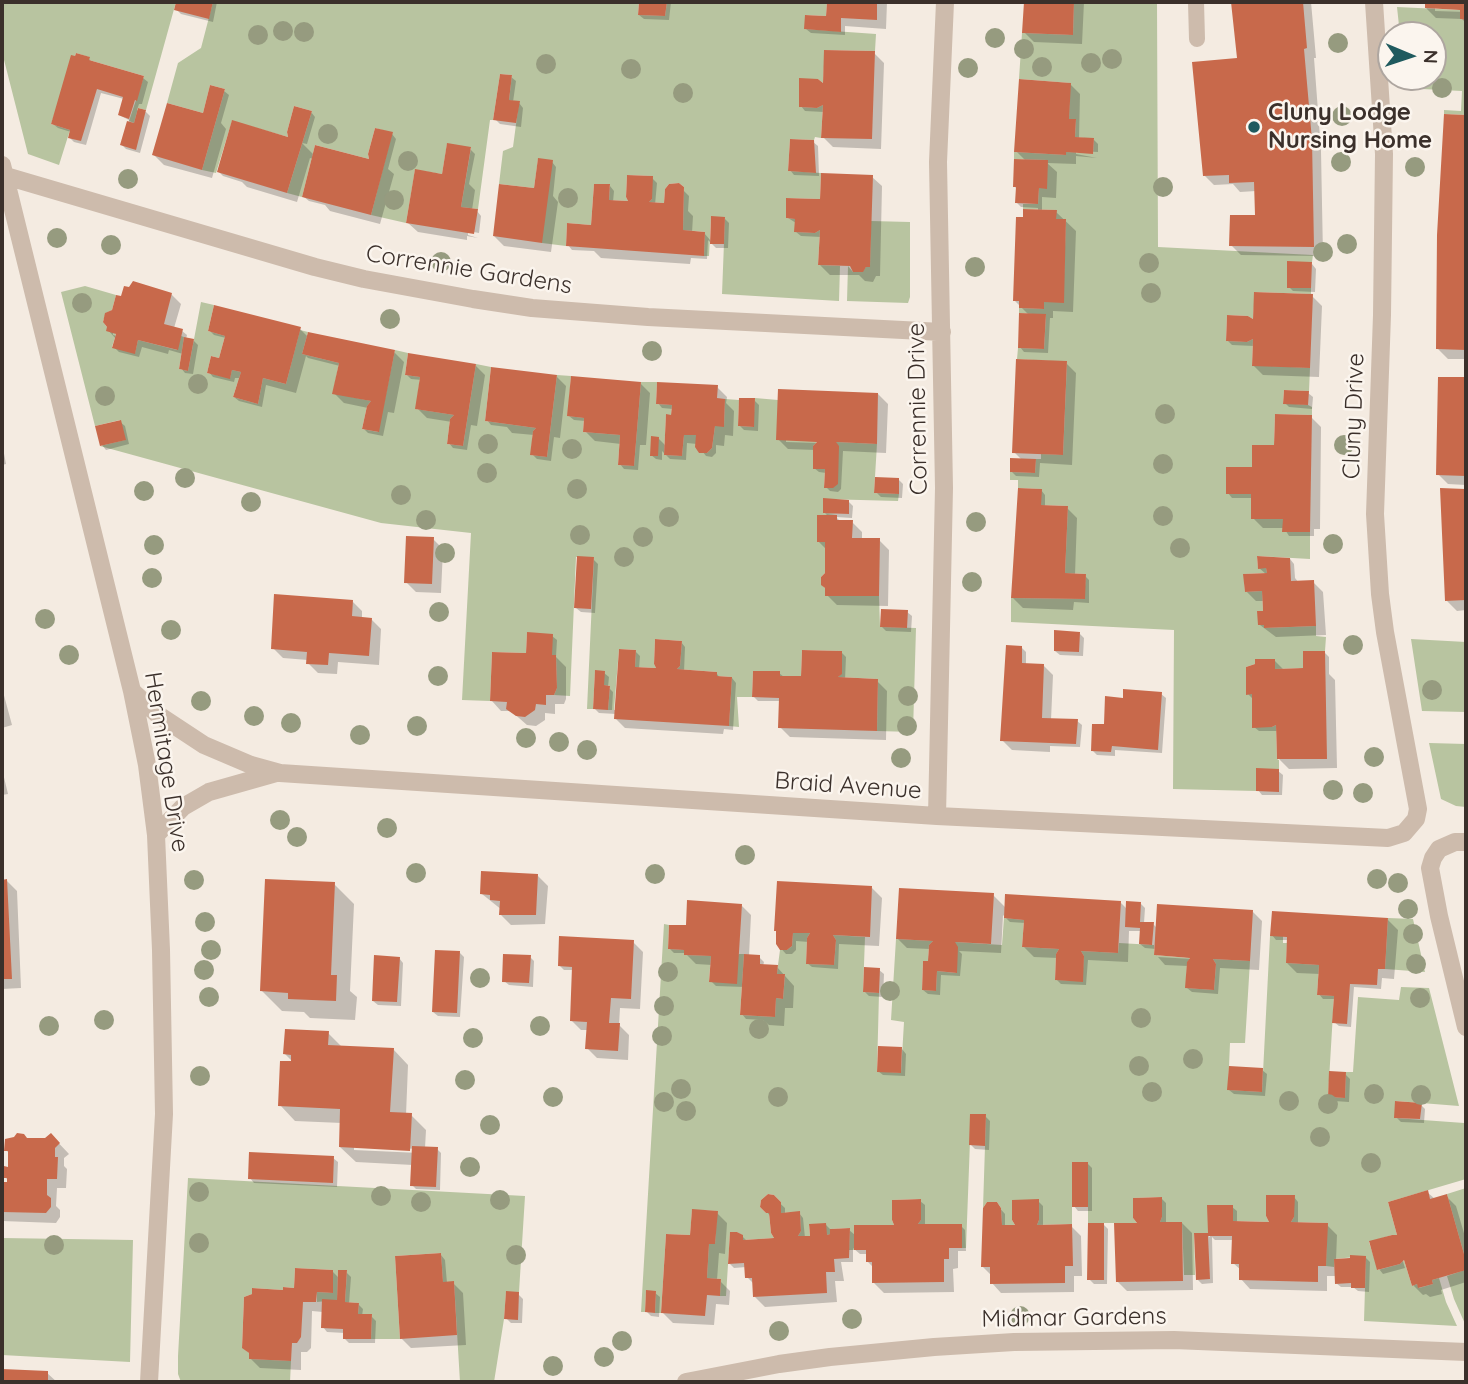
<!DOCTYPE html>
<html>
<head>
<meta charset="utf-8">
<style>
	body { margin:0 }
	#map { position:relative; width:1468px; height:1384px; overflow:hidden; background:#f4ebe1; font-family:Quicksand,sans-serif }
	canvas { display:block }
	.frame { position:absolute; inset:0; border:4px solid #3b302b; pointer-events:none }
	.north { position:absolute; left:1377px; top:21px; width:70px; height:70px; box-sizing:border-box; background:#fbf5ee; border:2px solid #aea6a0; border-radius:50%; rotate:92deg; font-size:19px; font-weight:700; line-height:28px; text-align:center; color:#3b302b }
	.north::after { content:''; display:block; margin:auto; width:24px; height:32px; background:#1f5a5e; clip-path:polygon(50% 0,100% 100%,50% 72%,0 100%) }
</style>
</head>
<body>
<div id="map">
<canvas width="1468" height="1384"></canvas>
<div class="frame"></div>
<div class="north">N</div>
</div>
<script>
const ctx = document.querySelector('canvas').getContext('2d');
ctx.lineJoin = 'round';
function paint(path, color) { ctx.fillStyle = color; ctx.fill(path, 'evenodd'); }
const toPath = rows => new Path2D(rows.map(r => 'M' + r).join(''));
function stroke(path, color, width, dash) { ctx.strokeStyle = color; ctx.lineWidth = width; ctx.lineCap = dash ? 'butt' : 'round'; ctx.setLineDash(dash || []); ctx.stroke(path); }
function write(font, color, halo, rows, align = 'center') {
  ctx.font = font + ' Quicksand,sans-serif'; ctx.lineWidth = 5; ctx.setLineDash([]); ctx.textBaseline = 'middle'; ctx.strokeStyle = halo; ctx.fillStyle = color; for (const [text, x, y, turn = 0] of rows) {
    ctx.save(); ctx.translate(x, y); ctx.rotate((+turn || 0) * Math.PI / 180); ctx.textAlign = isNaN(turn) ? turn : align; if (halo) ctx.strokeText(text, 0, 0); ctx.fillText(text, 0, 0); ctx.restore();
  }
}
paint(toPath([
	[2,2,176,2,146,110,138,108,134,123,129,121,144,76,89,60,89,57,76,53,51,124,70,130,59,165,28,154,2,52],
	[213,2,639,2,638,15,665,16,667,2,827,2,826,16,805,15,805,29,876,34,875,51,825,50,823,83,818,79,799,79,799,107,817,108,823,105,821,138,815,137,814,140,790,139,788,171,821,173,820,199,787,198,786,218,795,219,795,232,815,233,820,230,818,265,840,266,839,301,722,294,725,217,711,217,709,256,704,256,705,232,683,230,684,187,679,183,669,184,665,189,664,203,649,202,652,199,652,176,627,175,626,197,628,201,609,200,610,185,594,184,591,225,567,223,566,246,542,243,538,159,534,188,499,184,503,151,513,147,519,102,509,100,512,75,500,74,493,120,490,120,478,209,461,207,471,148,447,144,442,174,415,170,406,223,371,215,392,133,375,128,368,154,369,159,315,145,302,197,287,193,312,111,294,106,287,132,288,137,232,121,216,173,202,170,225,89,210,85,203,113,167,103,178,63,201,48],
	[1074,2,1157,2,1158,247,1313,255,1312,262,1287,262,1287,287,1311,288,1311,294,1255,292,1253,319,1248,316,1227,315,1226,341,1247,342,1253,339,1252,365,1310,368,1309,391,1284,390,1283,403,1308,405,1312,407,1312,415,1275,414,1274,445,1252,445,1252,467,1226,467,1226,494,1251,494,1251,519,1283,519,1283,532,1310,532,1310,559,1257,556,1258,568,1266,568,1267,573,1244,574,1245,592,1262,591,1263,611,1258,611,1258,625,1264,625,1265,628,1316,626,1316,636,1326,637,1325,651,1303,651,1303,668,1275,669,1275,659,1255,659,1255,664,1246,667,1246,694,1252,694,1252,727,1272,727,1276,725,1277,759,1279,760,1279,769,1256,769,1256,791,1173,789,1174,630,1011,622,1011,598,1084,599,1086,574,1065,573,1068,506,1041,505,1041,489,1018,488,1018,480,1010,480,1010,472,1035,473,1036,459,1041,459,1041,454,1063,455,1067,362,1017,359,1018,348,1044,349,1046,315,1019,313,1019,308,1043,309,1044,302,1063,302,1066,220,1056,219,1056,210,1023,209,1023,204,1038,204,1039,188,1047,188,1047,160,1014,159,1014,152,1066,155,1066,152,1093,153,1094,139,1075,137,1076,120,1069,119,1070,83,1019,79,1022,33,1073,35],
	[1397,7,1460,10,1460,19,1466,20,1466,115,1444,114,1444,110,1461,111,1462,91,1402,88,1402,77,1433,77,1433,35,1400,35],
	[871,221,910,222,910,297,908,303,847,301,848,266,853,272,862,272,866,267,870,266],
	[85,286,116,295,112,310,106,313,103,321,106,326,116,334,112,347,135,353,138,340,177,350,181,336,184,337,179,369,188,371,201,302,214,305,208,331,225,336,219,358,211,356,207,373,230,378,232,370,241,372,233,397,258,404,263,378,286,384,300,330,308,332,302,354,339,363,333,393,371,401,367,406,362,429,378,432,395,350,408,353,405,375,420,377,416,409,454,415,450,419,447,444,463,446,476,364,491,367,485,421,536,428,533,431,531,455,547,457,557,375,571,376,568,416,584,418,583,432,620,435,618,465,634,466,641,382,657,382,656,404,672,405,671,415,666,415,664,455,682,456,684,435,696,435,699,453,707,453,712,448,715,426,724,426,725,399,739,400,738,426,753,427,755,398,778,400,817,442,813,446,813,468,825,469,824,488,836,442,877,444,874,493,899,494,898,501,823,499,823,513,837,514,817,516,817,542,825,542,825,573,821,577,821,584,825,588,825,596,879,596,880,627,916,628,913,732,877,731,878,679,838,677,842,673,842,651,802,650,801,676,780,676,780,671,753,671,752,697,737,697,739,727,729,726,732,677,717,676,717,672,677,669,680,666,682,641,655,639,654,664,656,668,635,667,636,650,619,649,614,710,608,710,610,686,604,685,604,671,595,671,593,709,587,709,594,557,576,557,570,696,554,695,557,688,556,655,552,655,527,632,526,653,492,652,490,701,462,700,471,533,381,523,100,446,125,440,120,420,95,426,61,292],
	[1411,639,1466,642,1466,712,1422,711],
	[1429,743,1466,744,1466,807,1456,806,1441,799],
	[1004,918,1024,920,1022,947,1059,949,1056,954,1055,980,1082,981,1084,956,1081,951,1118,953,1119,943,1154,945,1154,955,1190,958,1187,963,1186,988,1214,990,1216,964,1213,959,1250,961,1245,1043,1230,1043,1228,1090,1262,1092,1270,936,1283,936,1283,943,1287,943,1286,963,1319,965,1317,995,1334,996,1328,1097,1345,1098,1346,1072,1353,1072,1358,997,1399,1000,1401,987,1429,988,1459,1106,1396,1101,1395,1118,1464,1123,1466,1131,1466,1179,1388,1202,1397,1235,1392,1235,1369,1242,1378,1270,1400,1264,1404,1260,1412,1286,1417,1284,1419,1288,1433,1284,1432,1280,1439,1278,1446,1302,1457,1326,1364,1321,1366,1256,1334,1259,1334,1267,1326,1266,1327,1223,1291,1222,1294,1217,1294,1195,1266,1195,1266,1216,1269,1222,1233,1221,1233,1205,1208,1205,1208,1233,1194,1234,1195,1275,1184,1275,1182,1222,1160,1222,1162,1217,1162,1197,1133,1198,1133,1218,1137,1223,1088,1223,1088,1162,1072,1162,1072,1224,1037,1225,1039,1220,1039,1200,1012,1200,1012,1220,1015,1225,1002,1225,1001,1208,997,1202,987,1202,983,1208,986,1115,971,1114,966,1248,962,1248,918,1224,921,1220,920,1199,892,1200,892,1220,894,1225,854,1225,854,1250,849,1250,850,1228,830,1229,830,1234,827,1235,809,1225,810,1236,798,1236,801,1231,800,1212,781,1213,781,1202,774,1195,768,1194,761,1200,760,1207,766,1213,769,1213,771,1233,774,1238,743,1240,742,1235,737,1232,730,1233,726,1296,720,1296,721,1279,707,1278,709,1244,715,1244,717,1211,692,1210,690,1235,666,1234,661,1313,655,1313,656,1291,646,1291,645,1312,641,1312,664,924,669,925,668,949,684,950,684,955,711,956,709,981,739,954,744,954,740,1015,757,1016,775,1017,776,998,783,999,785,975,777,974,778,965,780,950,787,950,792,946,793,933,810,933,807,938,806,964,834,965,836,940,833,935,865,937,863,992,879,993,877,1071,901,1073,904,1022,891,1020,896,939,933,941,929,945,928,961,923,961,922,990,936,991,937,971,956,973,955,942,1002,945],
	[1388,918,1413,919,1425,972,1385,969],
	[188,1178,525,1196,519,1292,506,1292,504,1319,494,1382,460,1382,454,1282,443,1282,441,1253,395,1256,400,1339,371,1339,372,1315,358,1314,359,1303,345,1302,347,1271,338,1270,337,1300,317,1302,317,1292,333,1293,333,1270,295,1268,294,1288,283,1287,283,1290,253,1288,252,1294,244,1297,242,1347,249,1353,249,1359,291,1361,290,1382,181,1382,178,1374,178,1356],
	[1466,1188,1466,1261,1447,1194],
	[2,1238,133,1240,130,1362,2,1355],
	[1465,1270,1466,1273,1466,1326,1454,1299,1447,1276]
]), '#b8c4a0');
paint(toPath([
	[178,2,217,2,213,22,181,14,176,9],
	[641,2,671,2,669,20,644,19,639,15],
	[828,2,887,2,886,29,845,26,845,35,811,33,806,29,830,19,827,16],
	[1025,2,1084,2,1082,44,1034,42,1024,32],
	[1233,2,1311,2,1316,58,1314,58,1321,151,1323,256,1241,255,1231,245,1257,217,1256,191,1240,192,1233,184,1214,185,1204,175,1239,60],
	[1427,2,1466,2,1466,9,1435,7,1435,11,1466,12,1466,23,1462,19,1436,18,1426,8],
	[874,53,884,63,881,149,833,147,823,137,824,112,805,111,801,106,825,86],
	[89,59,94,64,143,78,148,82,142,104,139,104,137,110,146,112,150,116,140,153,126,149,122,145,129,120,119,115,124,99,101,93,86,145,74,142,69,137,71,132,58,128,53,124],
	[511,77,516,81,513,102,519,103,523,108,521,127,500,124,495,119],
	[1070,84,1080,94,1079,139,1094,140,1098,144,1098,152,1076,151,1076,154,1097,158,1076,156,1076,164,1047,163,1057,172,1056,198,1042,197,1042,211,1056,212,1076,231,1073,312,1053,311,1053,318,1050,318,1048,353,1024,352,1020,347,1029,315,1014,300,1025,219,1038,211,1038,208,1021,207,1017,203,1017,189,1015,187,1026,161,1016,151],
	[224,91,229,95,221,123,226,129,212,178,164,165,154,155,209,117],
	[311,112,315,117,307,144,302,143,314,155,372,161,392,134,396,139,388,169,394,174,380,224,330,211,325,205,309,201,304,197,313,159,310,158,297,202,247,187,242,182,223,176,219,172,294,140],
	[1445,116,1466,117,1466,359,1448,359,1438,349],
	[813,142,818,146,819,176,794,175,790,170],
	[470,149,475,154,469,184,475,190,472,210,477,211,481,216,479,233,468,231,468,235,478,238,467,236,467,240,418,232,408,223,443,176],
	[552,162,556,167,553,196,558,202,551,252,504,246,494,236,535,190],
	[872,177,882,186,880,276,876,276,873,282,865,281,859,275,830,275,820,265,821,237,801,236,796,232,796,223,788,218],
	[652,178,657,183,655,205,666,205,678,185,689,196,688,211,693,216,692,233,704,233,711,241,725,219,729,223,728,248,716,248,708,240,707,259,691,258,690,264,601,258,594,251,572,250,568,245,593,229,610,186,614,191,613,202,632,203],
	[1312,264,1316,269,1315,292,1293,291,1289,287],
	[171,294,181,304,174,328,182,331,187,335,186,339,193,340,198,345,193,374,185,373,181,368,183,354,169,350,168,354,142,347,139,357,119,352,114,347,116,339,108,330],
	[113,331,130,339,113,335],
	[1312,296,1322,306,1319,377,1263,375,1253,365,1254,346,1232,345,1228,341,1255,322],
	[300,329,308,337,394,352,404,362,394,413,388,412,383,436,368,433,364,429,368,408,344,403,334,393,340,366,308,358,306,356,296,393,266,385,262,407,239,401,234,397,239,378,235,378,234,382,213,377,209,372,220,361,226,338,214,335,210,331],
	[1066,363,1076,373,1072,465,1040,463,1039,477,1016,476,1012,472,1022,460,1014,452],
	[475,365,485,375,477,426,471,425,467,450,453,448,449,443,452,422,427,418,417,408,422,380,411,379,406,374],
	[556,376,566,386,560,438,554,437,551,461,537,459,532,454,534,435,512,433,507,427,491,425,487,420],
	[1440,378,1466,379,1466,485,1448,484,1438,474],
	[640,383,650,393,646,445,640,445,638,470,624,469,620,464,621,444,595,441,585,431,585,421,574,420,569,416],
	[717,387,727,397,726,403,734,411,733,436,725,435,724,446,716,445,716,453,712,457,706,456,697,444,687,443,686,460,670,459,662,451,662,460,656,459,651,455,658,438,666,446,673,409,662,408,658,403],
	[1308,393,1313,397,1312,409,1289,407,1285,403],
	[878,394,888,404,886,453,843,451,841,489,838,492,830,491,826,487,826,473,819,472,814,468,815,450,788,449,778,439],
	[786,439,818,440,818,443,786,442],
	[754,400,759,405,758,431,744,430,740,426],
	[1311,417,1321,427,1320,529,1314,529,1314,536,1289,536,1284,528,1263,528,1253,518,1253,498,1232,498,1228,493],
	[120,422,125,426,129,444,106,450,102,445],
	[2,443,6,464,2,465],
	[898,479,903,484,902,498,881,497,876,492],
	[1041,490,1045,495,1045,507,1067,508,1077,518,1075,575,1085,576,1089,580,1089,603,1074,602,1073,610,1023,608,1013,598],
	[1464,491,1466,493,1466,610,1457,611,1447,601],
	[848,501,853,506,852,518,836,517,841,522,852,522,862,532,862,540,879,540,889,550,888,606,837,605,827,595,827,550,818,541,829,517,824,512],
	[433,539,443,549,441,593,416,592,406,582],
	[593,559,598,564,595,613,581,612,576,608],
	[1290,559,1294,564,1295,578,1299,583,1313,582,1323,592,1326,635,1276,637,1260,625,1265,613,1265,601,1256,601,1246,591,1266,574,1259,568],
	[352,601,362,611,362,619,371,619,381,629,379,665,338,662,337,674,318,673,308,663,308,660,283,658,273,648],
	[907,612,912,616,911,632,886,631,882,627],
	[1079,633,1084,638,1083,656,1060,655,1055,651],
	[552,636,557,640,556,657,566,667,566,699,564,704,555,704,555,714,545,713,545,720,536,726,527,725,511,711,501,711,492,701,527,655],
	[681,642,685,647,684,672,717,674,720,678,732,678,736,683,733,730,724,729,723,734,625,728,615,718,616,714,599,713,594,708,604,673,609,677,608,687,613,692,612,710,616,710,635,651,640,656,639,669,659,670],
	[1022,648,1026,652,1026,665,1043,665,1053,675,1051,720,1077,721,1082,725,1080,747,1050,746,1050,752,1012,750,1002,740],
	[842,653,846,657,845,680,877,681,887,691,886,740,790,737,780,727,781,701,758,701,753,696,779,673,784,677,802,678],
	[1325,653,1329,657,1329,674,1335,680,1337,768,1289,769,1279,759,1278,731,1259,731,1254,727,1254,700,1248,694,1275,661,1284,670,1308,670],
	[2,688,12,725,2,728],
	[1161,694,1166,698,1162,753,1115,750,1115,756,1097,755,1092,750,1105,726,1124,699],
	[2,769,8,794,2,795],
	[1278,771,1283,775,1282,795,1262,795,1258,790],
	[538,876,548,886,545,924,511,925,501,915,502,910,482,894],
	[2,881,7,881,17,891,21,988,2,989],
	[334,884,354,904,350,991,357,997,355,1020,310,1018,304,1012,282,1011,262,991],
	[872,888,882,898,879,946,839,944,838,969,812,967,807,963,809,942,796,941,796,950,792,954,786,954,777,944,778,933],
	[993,895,1006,908,1120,902,1127,909,1141,904,1145,908,1144,923,1153,924,1157,928,1252,911,1262,921,1259,970,1220,968,1218,994,1192,992,1187,988,1188,966,1165,965,1158,957,1210,960,1157,954,1156,956,1156,949,1145,948,1140,944,1141,931,1129,931,1128,962,1088,960,1086,985,1061,984,1056,979,1058,958,1034,957,1024,947,1025,923,1010,922,1003,915,1001,953,959,951,962,954,960,976,941,975,940,995,928,994,923,990,930,949,907,948,897,938],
	[741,905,751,915,749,956,759,957,764,962,763,966,777,967,794,986,793,1008,785,1008,784,1026,769,1025,763,1020,746,1019,742,1014,744,987,716,986,711,981,712,965,696,964,685,953,674,953,669,948,687,927],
	[1388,920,1398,930,1394,979,1382,978,1381,989,1354,987,1351,1027,1339,1026,1334,1022,1336,999,1323,999,1319,994,1320,974,1297,973,1287,963,1289,940,1276,940,1272,935],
	[633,942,643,952,640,1009,620,1008,619,1025,629,1035,628,1060,597,1058,587,1048,588,1030,581,1030,571,1020,574,970,564,970,559,965],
	[459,952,464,957,460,1017,438,1016,433,1012],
	[530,957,534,961,533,987,509,985,504,981],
	[399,958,403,963,401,1006,378,1005,373,1001],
	[879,970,884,974,883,997,869,996,864,991],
	[328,1033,342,1047,393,1049,408,1065,406,1115,411,1115,426,1130,425,1148,437,1149,441,1153,440,1190,416,1189,412,1185,413,1165,356,1162,340,1147,342,1123,295,1121,280,1105,294,1063,285,1054],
	[354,1146,419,1149,419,1153,354,1150],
	[902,1049,906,1054,905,1076,883,1075,878,1071],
	[1262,1070,1267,1074,1265,1096,1234,1094,1229,1090],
	[1345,1074,1350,1079,1349,1102,1334,1101,1330,1096],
	[1421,1105,1425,1109,1424,1123,1401,1122,1396,1117],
	[985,1116,990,1121,989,1150,975,1149,971,1145],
	[51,1135,69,1154,64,1158,64,1166,67,1169,66,1188,57,1188,56,1206,60,1210,60,1217,56,1223,2,1221,2,1184,12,1184,5,1177,10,1171,10,1154,6,1150,28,1140,46,1140],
	[333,1158,338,1162,337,1187,254,1183,250,1178],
	[1088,1164,1092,1168,1092,1211,1078,1211,1074,1206],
	[1427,1192,1435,1199,1446,1196,1456,1206,1466,1240,1466,1282,1441,1290,1442,1294,1430,1297,1426,1294,1423,1295,1413,1285],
	[773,1197,785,1208,785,1214,799,1213,803,1218,805,1238,812,1237,826,1225,830,1229,849,1230,855,1235,897,1226,920,1201,925,1205,925,1226,961,1226,965,1230,966,1251,958,1251,958,1268,953,1269,954,1292,884,1293,874,1283,874,1268,867,1261,867,1254,860,1254,853,1248,853,1262,841,1262,844,1281,835,1281,837,1302,765,1307,755,1297,754,1284,747,1277,746,1267,734,1268,730,1264,742,1236,747,1241,778,1239,771,1217,762,1206],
	[1294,1197,1298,1202,1298,1224,1327,1225,1337,1235,1336,1260,1365,1257,1370,1262,1369,1292,1358,1291,1353,1287,1341,1287,1336,1283,1336,1276,1327,1276,1327,1291,1250,1289,1241,1279,1241,1270,1233,1263,1234,1240,1215,1240,1212,1237,1213,1283,1202,1284,1197,1279,1207,1235,1210,1237,1209,1206,1232,1207,1237,1211,1237,1223,1273,1224],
	[1161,1198,1166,1203,1166,1224,1182,1223,1192,1233,1193,1290,1127,1291,1117,1281,1140,1224],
	[1038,1201,1043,1206,1043,1226,1071,1226,1081,1236,1082,1276,1074,1276,1074,1292,1001,1293,992,1283,992,1276,982,1266,996,1204,1005,1214,1005,1227,1017,1227],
	[717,1213,727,1223,725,1254,719,1253,717,1280,720,1281,730,1291,729,1305,716,1304,714,1325,673,1323,663,1313,692,1237],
	[1104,1225,1108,1229,1107,1284,1094,1284,1089,1279],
	[1396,1239,1405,1268,1383,1274,1379,1269],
	[441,1255,445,1260,447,1283,453,1283,463,1293,466,1345,411,1348,401,1338],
	[333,1272,339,1278,346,1272,351,1277,349,1304,358,1304,363,1309,362,1316,371,1316,376,1321,375,1343,349,1343,344,1338,345,1333,327,1332,323,1327,323,1312,312,1311,311,1348,307,1352,301,1352,301,1370,260,1368,250,1358,284,1291,296,1289],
	[655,1293,660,1297,659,1317,651,1316,647,1312],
	[518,1294,523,1299,522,1323,511,1323,506,1318],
	[2,1371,47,1373,57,1382,2,1382]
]), '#0003');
paint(toPath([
	[176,2,213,2,209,19,174,10],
	[639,2,667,2,665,16,638,15],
	[827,2,877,2,877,20,841,18,841,32,804,29,805,15,826,16],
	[1024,2,1074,2,1073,35,1022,33],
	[1231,2,1303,2,1307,48,1304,49,1312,140,1314,247,1229,246,1230,215,1255,215,1254,182,1229,183,1229,175,1203,176,1192,62,1237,58],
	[1425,2,1466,2,1466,20,1460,19,1460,10,1425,8],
	[824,50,875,51,872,139,821,138,823,105,817,108,799,107,799,78,818,79,823,83],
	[76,53,90,57,89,60,144,76,137,101,135,100,129,119,118,115,123,97,97,89,81,141,68,138,70,130,51,124,71,55,75,56],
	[500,74,512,75,509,100,520,101,516,123,493,120],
	[1019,79,1071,83,1069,119,1076,119,1075,137,1094,138,1093,154,1066,152,1066,155,1014,152],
	[210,85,225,89,202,170,152,155,167,103,203,113],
	[294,106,312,111,287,193,217,172,232,120,288,137,287,132],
	[138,108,146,110,136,150,120,145,127,121,134,123],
	[1444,114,1466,115,1466,350,1436,349,1437,235],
	[375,128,393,132,371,215,302,197,315,145,369,159,368,154],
	[790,139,814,140,816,173,788,171],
	[447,143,471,147,461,207,478,209,474,234,406,223,415,169,442,174],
	[538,158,553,160,542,243,493,236,499,184,534,188],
	[1014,159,1048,160,1047,189,1039,188,1038,204,1015,203,1016,187,1013,187],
	[821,173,873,175,870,267,866,267,863,272,853,272,850,266,818,265,820,230,815,233,794,232,795,219,786,218,786,198,820,199],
	[627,175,653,176,652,199,649,202,664,203,665,189,669,184,679,183,684,187,683,230,705,232,704,256,566,246,567,223,591,225,594,184,610,184,609,200,628,201,626,197],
	[1023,209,1057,210,1056,219,1066,219,1064,303,1044,302,1044,309,1019,308,1019,301,1013,301,1016,217,1023,217],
	[711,216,725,217,724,244,710,244],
	[1287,261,1312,262,1311,288,1287,288],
	[133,281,172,293,164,324,183,329,178,350,138,340,135,354,112,348,116,334,106,331,107,327,103,322,105,313,112,310,116,295,121,296,124,286,129,287],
	[1254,292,1313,294,1310,368,1252,366,1253,339,1247,342,1226,341,1227,315,1248,316,1253,319],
	[214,305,301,327,286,384,263,378,258,404,233,397,241,372,232,370,230,379,207,373,211,356,219,358,225,336,208,331],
	[1019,313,1046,314,1044,349,1018,348],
	[308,332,395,350,379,432,362,429,367,406,371,401,332,394,339,363,302,354],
	[184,337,194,339,188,371,179,369],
	[408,353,476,364,463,446,447,444,450,419,454,415,415,409,420,377,405,375],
	[1016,359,1067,361,1063,455,1012,453],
	[491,367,557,375,547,457,530,455,533,431,536,428,485,421],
	[571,376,641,382,634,466,618,465,620,435,583,432,584,418,567,416],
	[1438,377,1466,377,1466,476,1436,475],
	[657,382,718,385,717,398,725,399,724,427,715,426,712,448,707,453,699,453,695,447,696,435,684,435,682,456,664,455,666,414,671,415,672,405,656,404],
	[778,389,878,393,877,444,836,442,839,446,838,484,833,488,824,488,825,469,813,469,813,446,817,442,776,440],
	[1284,390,1309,391,1308,405,1283,404],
	[739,398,755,398,754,427,738,426],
	[1275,414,1312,415,1310,532,1282,532,1283,519,1251,519,1251,494,1226,494,1226,467,1252,467,1252,445,1274,445],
	[121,420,126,440,100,446,95,426],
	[651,436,659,437,658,456,650,456],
	[1010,458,1036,459,1035,473,1010,472],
	[875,477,899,478,899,494,874,493],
	[1018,488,1042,489,1041,505,1068,506,1065,573,1086,574,1085,599,1011,598],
	[1440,488,1465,489,1466,600,1445,601],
	[823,498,849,500,849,514,823,513],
	[817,515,837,515,837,520,853,520,852,538,880,538,879,596,825,596,825,588,821,585,821,577,825,573,825,542,817,542],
	[406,536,434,537,432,584,404,583],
	[577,556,594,557,591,609,574,608],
	[1257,556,1290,558,1291,581,1314,580,1316,626,1264,628,1264,625,1258,625,1257,611,1263,611,1262,591,1245,592,1243,574,1267,573,1266,568,1258,569],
	[274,594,353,600,352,616,372,618,369,656,329,653,328,665,306,664,307,652,271,649],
	[881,609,908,610,907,628,880,627],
	[1054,630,1080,632,1079,652,1054,651],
	[527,632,553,634,552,655,556,655,557,688,554,695,546,695,546,705,536,704,535,710,525,717,516,716,506,709,507,702,490,701,492,652,526,653],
	[655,639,682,641,680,666,677,669,717,672,717,676,732,677,729,726,614,719,619,649,636,650,635,667,656,668,654,664],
	[1006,645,1022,646,1022,663,1044,664,1042,718,1078,719,1076,744,1000,741],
	[802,650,842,651,842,674,838,677,878,679,877,731,778,728,779,698,752,697,753,671,780,671,780,676,801,676],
	[1303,651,1325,651,1327,759,1277,759,1276,725,1272,727,1252,728,1252,694,1246,695,1246,667,1255,664,1255,659,1275,659,1275,669,1303,668],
	[595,670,605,671,604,685,610,686,608,710,593,709],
	[1123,689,1162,692,1158,750,1112,746,1111,752,1091,751,1092,724,1104,724,1105,696,1123,698],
	[1256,768,1279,769,1279,792,1256,791],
	[481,871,538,874,536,915,499,915,500,901,490,900,490,895,480,894],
	[7,879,12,979,2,979,2,880],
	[265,879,335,882,331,975,337,975,336,1001,288,999,288,993,260,991],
	[777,881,872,886,870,937,833,935,836,940,834,965,806,964,807,938,810,933,793,933,792,946,787,950,780,950,776,944,776,931,774,931],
	[899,888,994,893,991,944,955,942,958,947,957,973,937,971,936,991,922,990,923,961,928,961,929,945,933,941,896,939],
	[1005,894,1121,901,1118,953,1081,951,1084,956,1083,982,1055,980,1056,954,1059,949,1022,947,1024,920,1004,918],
	[687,900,742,904,737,984,709,982,711,956,684,955,684,950,668,949,669,925,686,925],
	[1126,901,1141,902,1140,922,1154,922,1152,945,1139,944,1140,928,1125,927],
	[1157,904,1253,910,1250,961,1213,959,1216,964,1214,990,1185,988,1187,962,1190,958,1154,955],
	[1272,911,1388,918,1385,969,1378,969,1377,985,1350,984,1347,1024,1332,1023,1334,996,1317,995,1319,965,1286,963,1287,937,1270,936],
	[559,936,634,940,631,999,611,998,609,1023,620,1023,618,1051,585,1049,587,1022,570,1021,572,967,558,966],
	[435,950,460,951,457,1013,432,1012],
	[503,954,531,955,529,983,502,982],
	[744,954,760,955,760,964,778,965,777,974,785,974,783,999,776,998,775,1017,740,1015],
	[374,955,400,957,397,1002,372,1001],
	[864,967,880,968,879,993,863,992],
	[285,1029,329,1031,328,1045,394,1048,390,1112,412,1113,410,1151,339,1147,340,1109,278,1106,280,1061,291,1061,291,1055,283,1054],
	[878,1046,902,1047,901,1073,877,1072],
	[1229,1066,1263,1068,1262,1092,1227,1090],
	[1329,1071,1346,1072,1345,1098,1328,1097],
	[1395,1101,1422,1103,1420,1119,1394,1118],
	[970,1114,986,1114,985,1146,969,1145],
	[17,1133,24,1134,27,1138,45,1138,51,1133,60,1143,55,1148,55,1157,58,1157,57,1179,47,1179,47,1195,51,1198,51,1207,46,1213,2,1212,2,1182,7,1182,7,1178,3,1178,4,1166,8,1167,8,1151,4,1151,5,1139,14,1137],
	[412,1146,438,1147,436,1187,410,1186],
	[249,1152,334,1156,333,1183,248,1179],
	[1072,1162,1088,1162,1088,1207,1072,1207],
	[1428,1190,1430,1199,1447,1194,1466,1261,1466,1270,1432,1280,1433,1284,1418,1288,1417,1284,1412,1286,1404,1260,1400,1264,1377,1270,1369,1241,1392,1235,1397,1235,1388,1202],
	[768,1194,774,1195,781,1202,781,1213,800,1211,801,1231,798,1236,810,1236,809,1224,826,1223,827,1235,830,1234,830,1229,850,1228,849,1258,834,1259,835,1272,826,1272,827,1293,753,1297,752,1278,745,1278,744,1263,728,1264,730,1232,737,1232,743,1235,743,1240,774,1238,771,1233,769,1213,766,1213,760,1207,761,1200],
	[1266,1195,1295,1195,1294,1217,1291,1222,1328,1223,1326,1266,1318,1266,1318,1282,1239,1280,1239,1264,1231,1264,1232,1236,1208,1236,1210,1279,1196,1280,1194,1233,1208,1233,1207,1205,1233,1205,1233,1221,1269,1222,1266,1216],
	[1162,1197,1162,1217,1160,1222,1182,1222,1183,1281,1116,1282,1114,1223,1137,1223,1133,1218,1133,1198],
	[921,1199,921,1220,918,1224,962,1224,962,1248,949,1248,949,1259,944,1259,944,1282,872,1283,872,1262,866,1262,866,1250,854,1250,854,1225,894,1225,892,1220,892,1200],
	[1039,1199,1039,1220,1037,1225,1072,1224,1073,1266,1065,1266,1065,1283,990,1284,990,1267,981,1267,983,1208,987,1202,997,1202,1001,1208,1002,1225,1015,1225,1012,1220,1012,1200],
	[692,1209,718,1211,715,1244,709,1244,707,1278,721,1279,720,1296,707,1295,705,1316,661,1313,666,1234,690,1235],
	[1088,1223,1104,1223,1104,1280,1087,1280],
	[441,1253,443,1282,454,1281,457,1335,400,1339,395,1256],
	[1350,1255,1366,1256,1365,1288,1351,1288,1351,1283,1335,1284,1334,1259,1350,1258],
	[295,1268,333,1270,333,1293,317,1292,316,1302,303,1302,301,1337,297,1343,292,1343,291,1361,249,1359,249,1353,242,1348,244,1297,252,1294,252,1288,283,1290,283,1287,294,1288],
	[338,1270,347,1270,345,1302,359,1303,358,1314,372,1314,371,1339,343,1339,343,1329,321,1328,322,1299,337,1300],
	[646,1290,656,1291,655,1313,645,1312],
	[506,1291,519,1292,518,1320,504,1319],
	[2,1369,48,1371,48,1382,2,1382]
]), '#c8694b');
stroke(toPath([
	[1196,2,1197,39]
]), '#cdbbac', 16);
stroke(toPath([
	[2,165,132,691,147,765,156,835,161,950,164,1114,149,1382],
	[2,175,315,267,364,279,473,299,532,308,648,317,942,332],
	[132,691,157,714,204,745,251,765,280,773,937,816,1388,838,1404,833,1416,819,1418,809,1385,632,1380,594,1375,514,1382,315,1384,154,1374,2],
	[937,816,944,488,938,162,945,2],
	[156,835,183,807,209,792,276,773],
	[1466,842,1455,842,1439,849,1433,858,1430,868,1439,916,1466,1027],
	[686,1382,779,1364,830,1357,934,1347,1014,1342,1174,1340,1466,1352]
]), '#cdbbac', 18);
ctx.fillStyle = '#969b7f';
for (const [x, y] of [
	[283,31],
	[304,32],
	[258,35],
	[995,38],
	[1338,43],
	[1024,49],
	[1112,59],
	[1091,63],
	[546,64],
	[1042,67],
	[968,68],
	[631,69],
	[1442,88],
	[683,93],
	[1342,116],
	[328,134],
	[408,161],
	[1341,162],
	[1415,167],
	[128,179],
	[1163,187],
	[568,198],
	[394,200],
	[57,238],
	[1347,244],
	[111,245],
	[1323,252],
	[441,262],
	[1149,263],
	[975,267],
	[1151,293],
	[82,303],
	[390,319],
	[652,351],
	[198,384],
	[105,396],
	[1165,414],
	[488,444],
	[1344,445],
	[572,449],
	[1163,464],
	[487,473],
	[185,478],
	[577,489],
	[144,491],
	[401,495],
	[251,502],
	[1163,516],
	[669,517],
	[426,520],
	[976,522],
	[580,535],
	[643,537],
	[1333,544],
	[154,545],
	[1180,548],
	[445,553],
	[624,557],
	[152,578],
	[972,582],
	[439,612],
	[45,619],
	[171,630],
	[1353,645],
	[69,655],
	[438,676],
	[1432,690],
	[908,696],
	[201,701],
	[254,716],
	[291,723],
	[417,726],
	[907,726],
	[360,735],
	[526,738],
	[559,742],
	[587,750],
	[1374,757],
	[901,758],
	[1333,790],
	[1363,793],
	[280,820],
	[387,828],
	[297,837],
	[745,855],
	[416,873],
	[655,874],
	[1377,879],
	[194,880],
	[1398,883],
	[1408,909],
	[205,922],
	[1413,934],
	[211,950],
	[1416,964],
	[204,970],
	[668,972],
	[480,978],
	[890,991],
	[209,997],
	[1420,998],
	[664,1006],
	[1141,1018],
	[104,1020],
	[49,1026],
	[540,1026],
	[759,1029],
	[662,1036],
	[473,1038],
	[1193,1059],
	[1139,1066],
	[200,1076],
	[465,1080],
	[681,1089],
	[1152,1092],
	[1374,1094],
	[1421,1095],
	[553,1097],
	[778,1097],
	[1289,1101],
	[664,1102],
	[1328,1104],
	[686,1111],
	[490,1125],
	[1320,1137],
	[1371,1163],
	[470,1167],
	[199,1192],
	[381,1196],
	[500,1200],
	[421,1202],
	[199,1243],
	[54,1245],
	[516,1255],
	[1020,1316],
	[852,1319],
	[779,1331],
	[622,1341],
	[604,1357],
	[553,1366]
]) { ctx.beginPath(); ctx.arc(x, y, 10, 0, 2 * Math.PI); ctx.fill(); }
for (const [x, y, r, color] of [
	[1254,127,7,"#1f5a5e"]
]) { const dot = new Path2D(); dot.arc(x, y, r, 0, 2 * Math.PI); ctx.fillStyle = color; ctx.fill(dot); stroke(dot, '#fbf5ee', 2.5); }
write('bold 24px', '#3b302b', '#fbf5ee', [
	["Cluny Lodge",1268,113],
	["Nursing Home",1268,141]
], 'left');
write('24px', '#3b302b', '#fbf5ee', [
	["Corrennie Gardens",469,270,9],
	["Corrennie Drive",918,409,-91],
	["Cluny Drive",1354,416,-88],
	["Hermitage Drive",166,762,81],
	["Braid Avenue",848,786,4],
	["Midmar Gardens",1074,1318,-1]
]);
</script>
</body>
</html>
